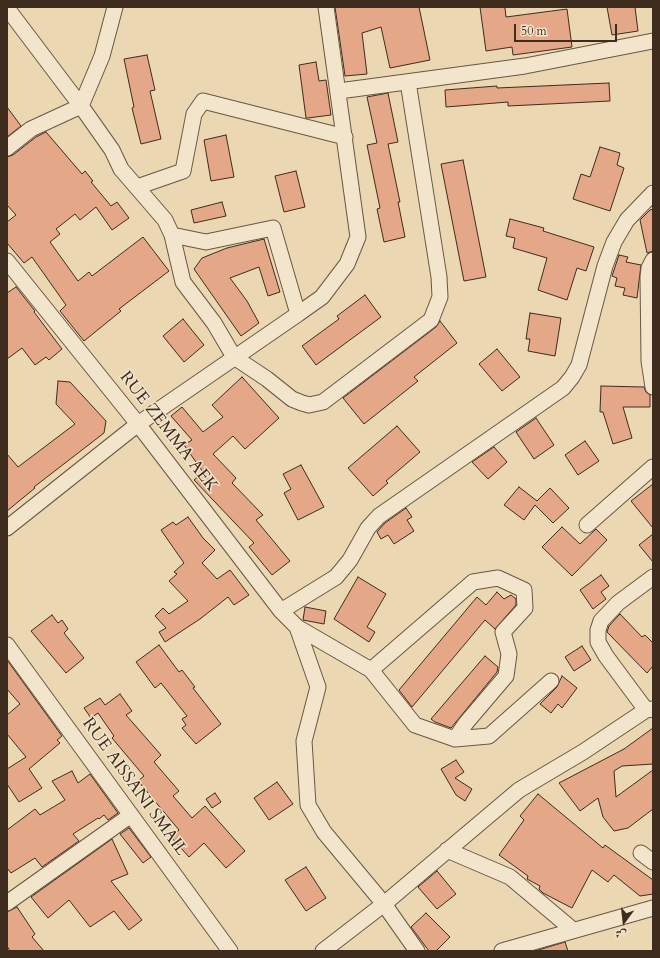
<!DOCTYPE html>
<html>
<head>
<meta charset="utf-8">
<style>
	body { margin:0 }
	#map { position:relative; width:660px; height:958px; overflow:hidden; background:#ebd7b1; font-family:Cardo,Amiri,serif }
	canvas { display:block }
	.frame { position:absolute; inset:0; border:8px solid #3e2c1e; pointer-events:none }
	.north { position:absolute; left:604px; top:902px; width:40px; height:40px; -webkit-text-stroke:3px #f2e5cc; paint-order:stroke; rotate:195deg; font-size:11px; font-weight:700; line-height:16px; text-align:center; color:#3e2c1e }
	.north::after { content:''; display:block; margin:auto; width:14px; height:18px; background:#3e2c1e; clip-path:polygon(50% 0,100% 100%,50% 72%,0 100%) }
	.scale { position:absolute; left:514px; top:24px; width:103px; height:18px; box-sizing:border-box; border:2px solid #3e2c1e; border-top:0; padding-left:5px; font-size:12px; line-height:14px; white-space:nowrap; color:#3e2c1e; -webkit-text-stroke:3px #f2e5cc; paint-order:stroke }
</style>
</head>
<body>
<div id="map">
<canvas width="660" height="958"></canvas>
<div class="frame"></div>
<div class="north">ش</div>
<div class="scale">50 m</div>
</div>
<script>
const ctx = document.querySelector('canvas').getContext('2d');
ctx.lineJoin = 'round';
function paint(path, color) { ctx.fillStyle = color; ctx.fill(path, 'evenodd'); }
const toPath = rows => new Path2D(rows.map(r => 'M' + r).join(''));
function stroke(path, color, width, dash) { ctx.strokeStyle = color; ctx.lineWidth = width; ctx.lineCap = dash ? 'butt' : 'round'; ctx.setLineDash(dash || []); ctx.stroke(path); }
function write(font, color, halo, rows, align = 'center') {
  ctx.font = font + ' Cardo,serif'; ctx.lineWidth = 3; ctx.setLineDash([]); ctx.textBaseline = 'middle'; ctx.strokeStyle = halo; ctx.fillStyle = color; for (const [text, x, y, turn = 0] of rows) {
    ctx.save(); ctx.translate(x, y); ctx.rotate((+turn || 0) * Math.PI / 180); ctx.textAlign = isNaN(turn) ? turn : align; if (halo) ctx.strokeText(text, 0, 0); ctx.fillText(text, 0, 0); ctx.restore();
  }
}
const building = toPath([
	[335,7,419,7,430,60,390,68,381,27,362,33,367,74,345,76,335,7],
	[480,7,503,7,505,8,506,17,567,9,572,47,513,55,512,47,486,51,480,7],
	[607,7,635,7,638,31,612,35,607,7],
	[147,55,155,90,150,91,161,139,141,144,132,108,134,107,124,59,147,55],
	[316,62,319,81,326,80,331,115,308,118,306,118,299,65,316,62],
	[609,83,610,101,508,106,508,102,446,107,445,90,497,86,497,88,609,83],
	[388,93,398,142,388,144,400,202,398,202,405,237,384,242,377,209,380,208,367,145,377,143,367,97,388,93],
	[7,107,21,126,7,137,7,107],
	[46,132,82,174,85,171,93,181,91,182,111,206,117,202,129,218,112,230,96,207,80,220,75,214,56,229,60,234,50,242,78,281,89,272,92,276,143,237,169,271,119,309,121,311,84,341,60,311,66,305,32,257,24,263,7,243,7,222,16,215,7,205,7,157,13,155,36,137,46,132],
	[226,135,234,177,211,181,204,140,226,135],
	[600,147,620,153,617,165,624,168,610,211,573,199,581,174,590,177,600,147],
	[463,160,486,277,464,281,441,164,463,160],
	[296,171,305,207,284,212,275,176,296,171],
	[222,202,226,216,194,223,191,210,222,202],
	[653,209,653,251,647,253,640,220,650,210,653,209],
	[510,219,544,228,543,231,594,247,586,271,577,268,567,300,538,290,547,258,513,248,515,238,506,236,510,219],
	[264,239,280,292,268,296,259,267,230,278,247,301,259,323,241,336,194,269,202,258,227,248,264,239],
	[619,255,628,257,626,262,641,265,637,298,623,295,625,288,615,286,617,278,612,276,619,255],
	[16,287,35,311,34,312,62,349,49,360,46,357,35,365,22,348,7,359,7,293,16,287],
	[365,295,381,317,316,365,302,346,339,319,337,316,365,295],
	[530,313,561,318,555,356,528,351,530,339,526,339,530,313],
	[183,319,204,345,184,362,163,336,183,319],
	[440,321,457,343,414,377,418,381,364,424,343,398,436,327,440,321],
	[497,349,520,377,502,391,479,364,497,349],
	[242,377,279,418,245,449,233,436,213,454,236,478,232,483,263,515,256,520,290,561,272,575,249,547,254,543,194,480,203,472,184,445,192,440,171,416,182,407,203,432,223,417,212,405,242,377],
	[58,381,70,382,106,421,104,433,34,487,35,488,7,511,7,454,18,467,75,424,56,404,58,381],
	[601,386,644,387,646,392,650,395,650,407,623,407,632,438,613,444,603,412,600,412,601,386],
	[536,418,554,445,534,459,516,432,536,418],
	[397,426,420,452,386,481,388,483,373,496,348,468,397,426],
	[585,441,599,461,578,475,565,455,585,441],
	[494,447,507,462,488,479,472,462,494,447],
	[301,465,324,507,298,520,284,493,291,489,283,474,301,465],
	[653,484,653,528,631,501,653,484],
	[519,487,537,501,550,488,569,508,553,523,535,505,524,520,504,505,519,487],
	[406,508,412,517,407,520,414,531,394,544,388,535,381,539,377,532,385,523,406,508],
	[188,517,203,538,215,550,202,563,217,579,230,570,249,595,234,605,228,597,200,619,165,642,159,632,166,628,155,616,163,608,169,614,188,601,169,581,177,574,174,572,184,563,161,530,173,522,176,525,188,517],
	[562,527,580,544,596,529,607,540,572,576,542,547,562,527],
	[653,534,653,562,639,545,653,534],
	[601,575,609,586,601,592,606,599,593,609,580,590,601,575],
	[358,577,386,594,367,627,375,632,369,642,334,619,358,577],
	[497,592,504,599,511,595,516,599,516,605,495,629,485,620,412,707,399,690,477,597,486,605,497,592],
	[305,607,326,611,324,624,303,620,305,607],
	[620,614,642,637,645,635,653,643,653,666,647,673,607,632,609,626,620,614],
	[52,615,58,623,62,620,68,629,64,633,84,658,66,673,31,631,52,615],
	[159,645,179,672,182,670,195,687,193,688,221,724,196,744,182,728,186,725,182,719,187,716,161,683,155,688,136,662,159,645],
	[582,646,591,660,574,671,565,657,582,646],
	[485,656,498,667,497,672,451,728,435,722,431,719,485,656],
	[7,660,62,736,57,740,60,743,29,769,42,788,19,802,7,784,7,769,26,757,7,734,7,715,20,704,7,689,7,660],
	[562,676,577,688,562,708,558,704,551,713,540,704,557,687,562,676],
	[120,694,132,711,126,715,161,755,154,762,179,791,173,796,192,818,205,806,245,851,226,868,204,843,189,857,171,837,179,830,138,781,144,776,112,738,114,736,98,713,91,718,84,708,100,698,105,705,120,694],
	[653,728,653,764,622,766,614,771,616,797,653,770,653,809,628,828,614,831,603,817,598,798,580,811,559,783,624,749,653,728],
	[456,760,464,772,455,778,472,789,465,801,456,795,441,769,456,760],
	[72,771,78,783,90,774,118,813,108,820,104,815,99,819,98,818,73,834,79,841,42,867,35,858,11,873,7,868,7,830,35,809,40,815,65,800,52,781,72,771],
	[277,782,293,804,269,820,254,798,277,782],
	[215,793,221,802,212,808,206,799,215,793],
	[538,794,603,848,605,845,653,880,653,894,640,896,614,875,608,882,592,870,572,908,543,893,539,889,540,886,527,879,528,876,499,855,524,820,520,816,538,794],
	[129,828,151,857,143,863,120,834,129,828],
	[112,839,128,874,111,881,142,920,129,930,114,911,90,927,69,900,48,918,31,897,112,839],
	[306,867,326,898,306,911,285,880,306,867],
	[437,871,456,894,437,909,418,887,437,871],
	[17,907,35,934,32,937,44,951,10,951,7,946,7,912,17,907],
	[426,913,450,937,436,951,429,951,411,927,426,913],
	[565,942,568,951,535,951,565,942]
]);
paint(building, '#e4a788');
stroke(building, '#3e2c1e', 1);
const minor = toPath([
	[7,8,81,106,112,150,121,169,165,220,172,235,183,282,214,323,234,357,267,379,292,399,302,403,309,405,323,402,431,320,440,297,439,277,408,82],
	[339,91,525,66,653,41],
	[7,148,31,129,81,106,102,56,115,7],
	[137,187,183,171,194,114,203,101,345,137],
	[172,235,206,242,273,228,298,314,322,297,347,264,358,237,326,7],
	[653,260,649,268,648,277,649,361,653,387],
	[7,261,138,424,281,611,297,627,371,670,415,725,455,739,489,736,551,681],
	[587,525,653,467],
	[7,528,138,424,298,314],
	[281,611,336,577,350,560,368,528,379,516,563,388,572,377,579,365,605,266,614,242,627,220,653,193],
	[297,627,318,687,304,741,308,805,324,832,384,904,417,951],
	[7,645,230,951],
	[371,670,473,582,498,578,524,590,525,608,503,632,509,654,506,676,466,723,455,739],
	[646,710,606,656,598,642,598,630,601,621,618,603,653,577],
	[447,850,510,877,573,930],
	[641,853,653,862],
	[7,903,131,815],
	[323,951,384,904,519,790,583,752,646,710,653,709],
	[502,951,653,908]
]);
stroke(minor, '#695743', 17);
stroke(minor, '#f2e5cc', 15);
write('17px', '#3e2c1e', '#f2e5cc', [
	["RUE ZEMMA AEK",168,432,52],
	["RUE AISSANI SMAIL",134,787,54]
]);
</script>
</body>
</html>
